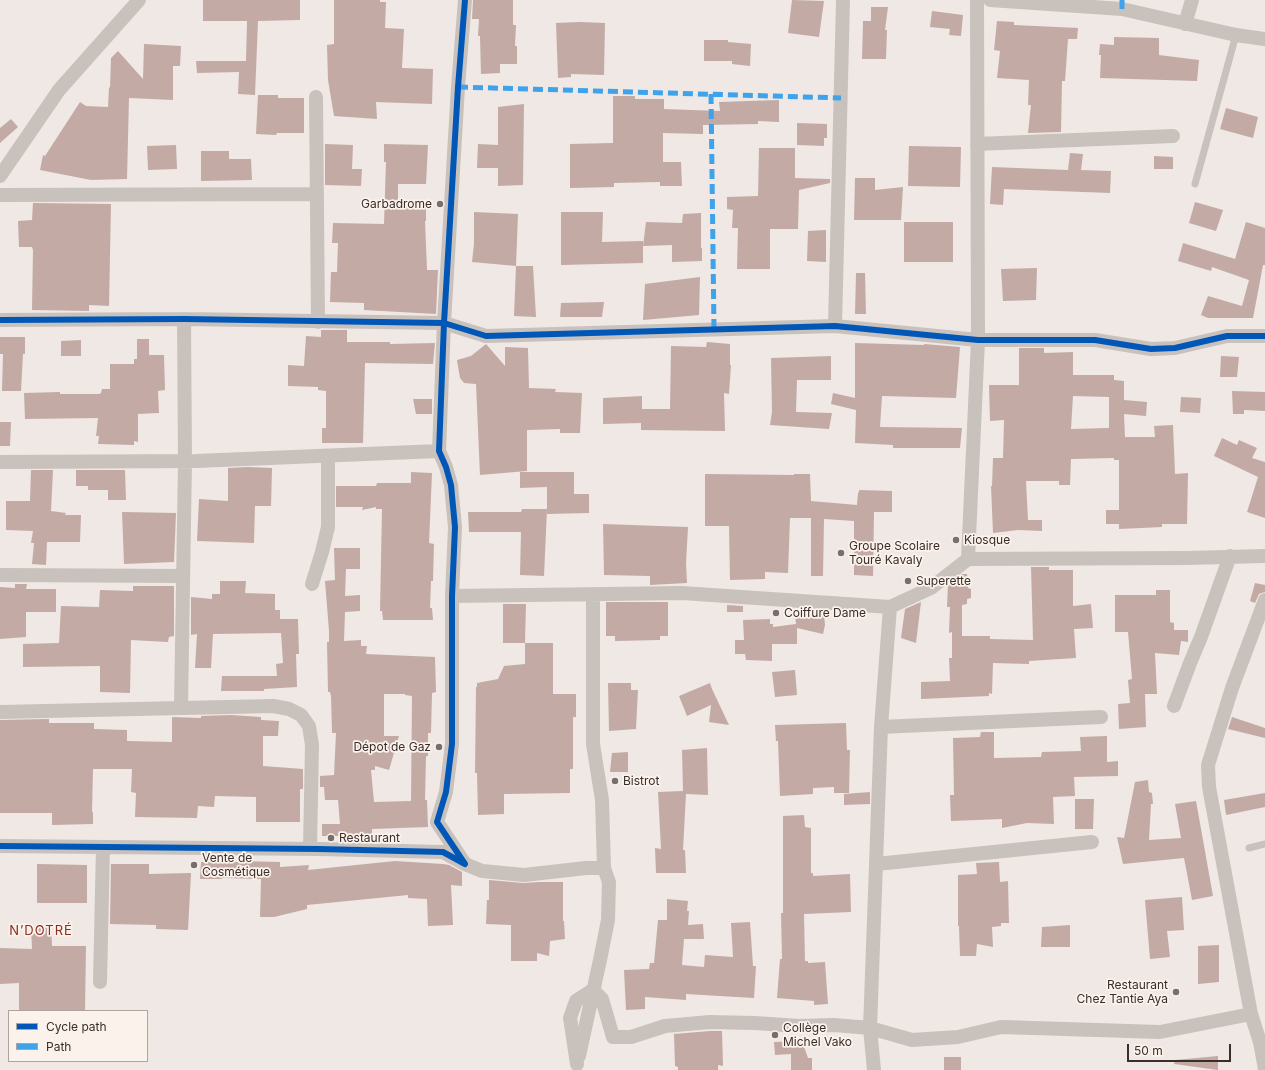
<!DOCTYPE html>
<html>
<head>
<meta charset="utf-8">
<style>
	body { margin:0 }
	#map { position:relative; width:1265px; height:1070px; overflow:hidden; background:#efe8e4; font-family:Inter,sans-serif }
	canvas { display:block }
	.legend { position:absolute; left:8px; top:1010px; width:140px; height:52px; box-sizing:border-box; background:#fbf2ec; border:1px solid #aea39e; margin:0; padding:5px 7px; list-style:none; font-size:12px; color:#3a2d2a }
	.legend li { display:flex; align-items:center; gap:8px; height:20px }
	.legend b { width:20px; border:1px solid #aea39e }
	.scale { position:absolute; left:1127px; top:1044px; width:104px; height:18px; box-sizing:border-box; border:2px solid #3a2d2a; border-top:0; padding-left:5px; font-size:12px; line-height:14px; white-space:nowrap; color:#3a2d2a; -webkit-text-stroke:3px #fbf2ec; paint-order:stroke }
</style>
</head>
<body>
<div id="map">
<canvas width="1265" height="1070"></canvas>
<ul class="legend">
<li><b style="height:5px;background:#0057b8"></b>Cycle path</li>
<li><b style="height:5px;background:#3fa3eb"></b>Path</li>
</ul>
<div class="scale">50 m</div>
</div>
<script>
const ctx = document.querySelector('canvas').getContext('2d');
ctx.lineJoin = 'round';
function paint(path, color) { ctx.fillStyle = color; ctx.fill(path, 'evenodd'); }
const toPath = rows => new Path2D(rows.map(r => 'M' + r).join(''));
function stroke(path, color, width, dash) { ctx.strokeStyle = color; ctx.lineWidth = width; ctx.lineCap = dash ? 'butt' : 'round'; ctx.setLineDash(dash || []); ctx.stroke(path); }
function write(font, color, halo, rows, align = 'center') {
  ctx.font = font + ' Inter,sans-serif'; ctx.lineWidth = 3.5; ctx.setLineDash([]); ctx.textBaseline = 'middle'; ctx.strokeStyle = halo; ctx.fillStyle = color; for (const [text, x, y, turn = 0] of rows) {
    ctx.save(); ctx.translate(x, y); ctx.rotate((+turn || 0) * Math.PI / 180); ctx.textAlign = isNaN(turn) ? turn : align; if (halo) ctx.strokeText(text, 0, 0); ctx.fillText(text, 0, 0); ctx.restore();
  }
}
paint(toPath([
	[203,0,300,0,300,20,258,21,255,95,238,94,239,72,197,73,196,61,246,61,247,21,203,21],
	[334,0,380,0,380,2,386,2,385,28,404,29,402,68,433,69,432,104,376,102,377,119,334,116,328,80,327,45,334,44],
	[473,0,513,0,513,25,516,25,515,46,517,46,517,64,500,64,500,73,481,74,480,36,478,36,479,19,472,19],
	[792,0,824,1,819,37,788,33],
	[871,7,888,7,885,30,887,30,886,59,862,59,863,21,871,21],
	[932,11,963,15,961,36,949,35,950,29,930,27],
	[997,21,1014,22,1014,25,1078,28,1077,39,1068,39,1065,81,1062,81,1061,132,1028,133,1031,105,1028,105,1029,80,997,78,1000,51,994,50],
	[580,22,605,23,604,75,571,74,571,77,558,78,556,23],
	[1114,37,1159,38,1159,55,1199,60,1197,81,1100,78,1101,55,1099,55,1100,44,1114,45],
	[704,40,728,40,728,42,751,44,750,66,732,64,732,61,704,61],
	[144,44,181,46,180,66,173,66,173,100,129,98,127,179,91,180,40,170,43,155,45,156,80,102,86,106,108,107,109,87,110,88,111,58,118,51,143,79],
	[258,95,278,95,278,98,304,98,304,133,277,133,276,135,256,134],
	[613,96,635,96,635,99,664,99,664,109,720,111,719,102,779,100,779,122,758,121,758,124,703,125,703,134,663,133,663,162,681,162,682,186,660,186,660,182,614,183,614,187,570,188,570,144,613,143],
	[524,104,523,185,498,186,498,168,477,168,478,144,498,145,498,107],
	[1226,108,1258,117,1253,138,1220,129],
	[11,119,18,127,0,143,0,128],
	[797,123,827,124,827,138,824,138,824,146,797,145],
	[325,144,353,145,352,169,362,169,361,186,325,185],
	[384,144,428,145,426,184,398,184,398,205,426,205,426,221,425,221,427,270,438,270,436,314,364,310,364,303,330,302,331,272,337,272,338,243,332,243,333,223,384,224,386,162,384,162],
	[176,145,177,169,148,170,147,146],
	[909,146,961,147,960,187,908,186],
	[759,148,795,148,795,178,830,179,830,183,799,190,798,229,770,229,770,269,737,269,738,228,732,228,733,210,727,209,727,197,758,196],
	[201,151,229,151,229,159,251,159,252,180,201,181],
	[1070,153,1083,154,1081,170,1111,171,1110,193,1004,189,1003,205,990,204,992,167,1068,170],
	[1154,156,1173,157,1173,169,1154,169],
	[855,178,875,178,875,190,903,187,901,220,854,220],
	[1195,202,1223,210,1216,231,1189,223],
	[33,203,111,204,109,306,89,305,89,311,32,310,33,250,32,247,19,247,18,221,32,220],
	[474,212,518,214,516,266,472,262,474,244],
	[561,212,603,212,602,242,643,241,643,263,561,265],
	[701,213,701,248,702,248,702,261,672,262,672,245,643,246,646,222,682,223,683,214],
	[904,222,953,222,953,262,904,262],
	[1246,222,1265,228,1265,265,1263,265,1253,318,1208,318,1201,315,1208,296,1242,306,1249,280,1212,267,1211,271,1178,261,1183,243,1235,259],
	[826,230,826,262,807,261,808,231],
	[516,266,533,266,536,317,514,316],
	[1037,268,1036,300,1003,301,1001,269],
	[856,273,865,273,866,314,855,314],
	[700,277,699,315,643,320,645,284],
	[604,302,602,317,560,317,561,303],
	[321,330,347,330,347,342,390,342,390,344,435,343,433,364,365,363,363,443,322,443,322,428,326,428,326,391,318,390,318,387,288,386,288,365,304,366,306,336,321,337],
	[0,337,25,337,25,354,23,354,21,391,2,391,3,354,0,354],
	[137,339,149,339,149,355,164,355,165,390,158,391,159,413,138,414,138,442,134,441,134,445,98,444,99,436,96,436,98,418,25,419,24,393,60,392,60,394,99,394,101,393,102,389,110,389,110,364,134,364,134,359,137,359],
	[81,340,81,356,61,356,61,341],
	[707,342,730,344,730,365,731,365,729,394,724,393,725,431,641,430,641,423,603,424,603,398,642,396,642,409,670,409,671,346,706,347],
	[855,343,924,345,924,344,960,347,956,398,882,396,880,427,962,428,960,448,893,448,893,445,855,443,856,410,831,404,833,393,855,398],
	[486,344,505,366,505,347,528,348,529,388,556,389,555,392,582,393,580,433,560,433,560,429,527,430,527,471,480,475,476,384,464,383,460,378,457,360,471,356],
	[1019,348,1044,348,1044,353,1073,352,1073,375,1114,375,1114,380,1124,381,1124,400,1147,402,1146,416,1124,414,1125,437,1155,437,1154,426,1173,425,1175,474,1188,473,1187,524,1162,524,1162,527,1119,529,1119,524,1106,524,1106,510,1119,510,1119,460,1114,460,1114,458,1071,459,1070,485,1059,485,1059,481,1026,481,1028,520,1042,520,1042,531,1018,530,993,533,991,486,992,486,993,458,1003,458,1004,420,990,421,989,385,1019,385],
	[1073,396,1109,397,1109,428,1071,429],
	[831,356,831,380,797,380,796,412,832,413,829,429,770,425,772,412,771,358],
	[1221,356,1239,357,1237,377,1220,377],
	[1232,391,1265,392,1265,411,1244,410,1244,414,1233,414],
	[1181,397,1201,398,1200,413,1180,412],
	[413,399,432,399,432,414,416,414],
	[0,422,11,422,10,446,0,446],
	[1222,438,1237,445,1239,440,1257,448,1252,458,1265,462,1265,518,1247,512,1258,477,1214,456],
	[247,467,272,468,271,506,255,506,254,543,197,541,199,499,228,501,228,468],
	[31,470,53,470,51,511,66,513,65,515,81,515,80,542,47,542,46,565,32,564,34,543,31,543,33,531,6,530,6,501,30,501],
	[76,470,125,470,126,500,108,500,108,490,88,490,88,486,76,486],
	[411,472,432,473,429,543,434,544,433,581,431,581,430,608,432,608,433,620,383,620,382,611,380,611,382,509,376,509,376,507,362,510,363,507,336,507,336,486,376,486,377,483,411,483],
	[520,472,574,472,574,494,589,494,589,513,547,514,547,487,520,488],
	[705,474,794,475,794,474,810,474,811,501,857,505,858,493,859,492,859,490,892,491,892,512,874,512,873,576,854,575,854,521,824,519,823,576,811,576,811,518,790,518,788,573,765,572,765,579,730,580,729,526,705,526],
	[522,509,547,509,544,576,520,575,521,532,469,532,468,512,521,512],
	[122,512,176,513,174,562,124,564],
	[603,524,688,527,686,563,687,583,650,585,650,576,604,575],
	[334,548,360,548,360,569,346,569,345,596,360,595,360,611,345,612,344,641,361,640,361,646,367,646,366,654,435,657,436,692,432,693,431,733,428,733,428,756,426,756,425,800,427,800,428,827,372,829,372,836,322,836,322,824,340,824,338,800,325,800,324,787,320,787,320,776,334,775,336,733,332,733,331,696,330,692,328,692,327,642,329,642,329,631,325,581,335,580],
	[384,694,405,694,405,695,412,696,411,801,374,802,371,770,375,770,375,766,389,770,399,736,384,736],
	[1031,567,1049,567,1049,570,1073,570,1073,606,1091,604,1093,628,1074,629,1076,658,1029,661,1029,664,993,663,992,694,989,693,989,696,921,699,921,682,950,681,949,658,952,658,952,632,949,633,950,607,947,607,948,585,962,574,967,574,968,588,971,589,971,598,967,599,967,604,962,605,962,636,990,636,990,639,1033,640],
	[220,581,246,581,245,593,275,594,275,610,280,610,280,619,298,619,299,654,296,654,297,687,264,689,264,691,221,691,222,676,277,676,276,664,283,663,281,633,213,634,211,668,195,668,197,634,191,635,191,597,212,599,212,594,220,594],
	[1255,583,1265,585,1265,592,1259,594,1255,603,1250,601],
	[15,584,27,584,26,589,56,589,56,612,26,612,26,637,0,639,0,587,15,588],
	[133,586,174,586,174,636,169,637,168,642,131,640,130,693,100,692,100,666,23,667,23,644,59,643,61,606,99,607,100,590,133,591],
	[1156,590,1170,590,1170,622,1174,623,1174,630,1188,630,1188,642,1181,641,1179,655,1155,653,1157,694,1145,694,1146,727,1119,729,1118,704,1130,703,1128,680,1132,679,1128,632,1115,632,1115,595,1156,595],
	[606,602,668,602,668,636,660,636,660,640,615,641,615,636,606,636],
	[921,602,916,643,901,638,905,609],
	[503,604,526,604,525,643,503,643],
	[727,605,743,606,743,612,727,612],
	[795,614,824,615,825,625,823,634,797,628,797,644,772,644,772,661,746,660,745,654,735,654,735,640,744,640,743,620,770,619,770,624,773,624,773,627,796,624],
	[525,643,553,643,553,694,576,694,576,717,573,717,573,769,570,769,570,793,504,794,504,814,478,815,477,773,475,773,476,687,477,687,477,683,498,679,504,666,525,664],
	[795,670,797,695,775,697,772,672],
	[608,683,631,683,631,690,638,690,636,729,609,731],
	[710,683,712,689,729,725,709,722,711,705,687,716,679,696],
	[231,715,261,717,261,720,279,721,278,736,263,736,263,766,303,769,303,789,300,789,300,822,256,822,256,797,215,796,214,807,198,806,197,818,135,817,136,793,131,792,132,769,93,769,92,812,93,812,93,824,52,825,52,813,0,813,0,720,49,719,49,723,94,723,94,729,127,730,127,741,172,742,172,717,201,718,201,716],
	[1232,717,1265,728,1265,738,1228,729],
	[846,723,847,750,850,750,849,793,834,793,834,787,813,788,813,794,780,796,778,741,776,741,775,725],
	[981,732,994,732,994,758,1041,757,1042,752,1081,751,1080,737,1107,736,1107,762,1118,761,1118,776,1074,777,1075,796,1053,797,1054,824,1027,823,1002,828,1002,819,951,821,950,795,954,795,953,738,980,737],
	[707,748,708,795,686,794,683,850,685,850,686,873,656,873,655,848,661,849,658,792,683,791,682,750],
	[628,752,628,772,610,772,612,753],
	[1148,780,1149,792,1152,793,1153,804,1151,804,1149,840,1181,838,1175,804,1196,801,1213,896,1192,900,1184,858,1123,864,1117,837,1124,838,1135,782],
	[870,792,870,804,844,805,844,794],
	[1265,793,1265,807,1226,815,1224,800],
	[1075,799,1094,799,1093,829,1075,829],
	[804,815,805,827,811,828,811,873,813,873,813,876,850,874,851,912,804,914,805,961,808,961,808,963,825,962,828,1004,814,1005,814,1001,777,998,780,959,782,959,781,913,783,913,783,816],
	[240,861,280,862,280,867,309,865,308,870,395,861,443,864,449,865,462,872,462,886,451,885,453,925,428,926,427,899,408,898,408,895,307,905,307,909,274,917,260,917,261,879,222,878,222,879,200,879,201,862,240,862],
	[999,862,1000,882,1008,881,1009,923,1001,923,1001,926,992,927,993,947,977,944,976,956,960,956,959,926,958,926,958,875,977,874,976,863],
	[37,864,87,865,87,903,37,903],
	[111,864,149,864,149,874,191,873,188,930,156,929,156,925,110,924],
	[489,880,523,883,540,882,563,882,563,921,564,921,565,939,550,941,549,956,537,953,537,961,511,961,511,925,486,924,487,900,489,900],
	[1182,897,1184,930,1167,931,1170,957,1150,959,1145,900],
	[667,899,688,901,687,911,689,911,688,925,703,924,704,939,684,939,682,965,704,967,705,955,733,957,731,923,750,922,753,966,756,966,754,998,686,994,686,1000,645,997,645,1009,626,1010,624,970,649,969,650,963,654,963,658,920,667,920],
	[1070,925,1070,947,1041,947,1042,927],
	[51,926,52,946,86,946,85,1011,19,1011,19,983,0,984,0,948,32,949,31,927],
	[1219,945,1219,982,1198,984,1198,946],
	[710,1031,722,1031,723,1066,718,1065,718,1070,678,1070,678,1067,675,1066,674,1034],
	[802,1041,808,1058,812,1058,812,1070,791,1070,791,1054,775,1055,774,1042],
	[1218,1056,1218,1070,1174,1064,1175,1060],
	[944,1057,961,1057,961,1070,944,1070]
]), '#c3aaa5');
stroke(toPath([
	[1195,184,1236,35],
	[1249,848,1265,844]
]), '#c9c1bc', 7);
stroke(toPath([
	[990,0,1122,9,1236,35,1265,39],
	[1185,24,1192,0],
	[316,97,318,322],
	[977,144,1173,136],
	[0,176,59,90,139,0],
	[0,195,317,194],
	[0,320,184,319,444,323,486,336,835,326,978,340,1095,340,1151,349,1175,348,1227,336,1265,336],
	[835,326,843,0],
	[0,462,196,461,439,451],
	[968,559,978,340,977,0],
	[0,575,183,576],
	[312,584,322,552,328,527,328,456],
	[593,595,593,744,602,800,604,868],
	[452,596,682,593,890,607],
	[1265,600,1232,688,1208,765,1209,787,1251,1014,1260,1042,1265,1069],
	[1174,706,1190,663,1201,637,1230,556],
	[181,708,185,461,184,319],
	[0,712,273,706,289,709,301,715,309,726,312,745,310,849],
	[881,727,1101,717],
	[0,846,319,849,443,852,465,864,437,822,446,792,452,744,452,596,455,527,451,485,446,467,439,451,444,323,458,87,465,0],
	[465,864,482,871,524,875,586,868,604,868,609,882,608,920,600,960,579,1056],
	[876,864,1092,842],
	[100,982,103,847],
	[577,1064,570,1018,576,1001,593,990,602,999,613,1037,631,1037,665,1026,710,1022,755,1023,799,1026,834,1025,870,1028,912,1040,958,1037,1001,1027,1160,1032,1251,1014],
	[874,1070,870,1028,876,864,881,727,890,607,931,588,968,559,1187,558,1265,556]
]), '#c9c1bc', 14);
stroke(toPath([
	[1122,0,1122,9],
	[458,87,841,98],
	[711,94,714,330]
]), '#3fa3eb', 5, [10, 5]);
stroke(toPath([
	[0,320,184,319,444,323,486,336,835,326,978,340,1095,340,1151,349,1175,348,1227,336,1265,336],
	[0,846,319,849,443,852,465,864,437,822,446,792,452,744,452,596,455,527,451,485,446,467,439,451,444,323,458,87,465,0]
]), '#0057b8', 6);
for (const [x, y, r, color] of [
	[440,204,4,"#796e6b"],
	[956,540,4,"#796e6b"],
	[841,553,4,"#796e6b"],
	[908,581,4,"#796e6b"],
	[776,613,4,"#796e6b"],
	[439,747,4,"#796e6b"],
	[615,781,4,"#796e6b"],
	[331,838,4,"#796e6b"],
	[194,865,4,"#796e6b"],
	[1176,992,4,"#796e6b"],
	[775,1035,4,"#796e6b"]
]) { const dot = new Path2D(); dot.arc(x, y, r, 0, 2 * Math.PI); ctx.fillStyle = color; ctx.fill(dot); stroke(dot, '#fbf2ec', 1.5); }
write('12px', '#3a2d2a', '#fbf2ec', [
	["Garbadrome",432,204,"right"],
	["Kiosque",964,540],
	["Groupe Scolaire",849,546],
	["Touré Kavaly",849,560],
	["Superette",916,581],
	["Coiffure Dame",784,613],
	["Dépot de Gaz",431,747,"right"],
	["Bistrot",623,781],
	["Restaurant",339,838],
	["Vente de",202,858],
	["Cosmétique",202,872],
	["Restaurant",1168,985,"right"],
	["Chez Tantie Aya",1168,999,"right"],
	["Collège",783,1028],
	["Michel Vako",783,1042]
], 'left');
ctx.letterSpacing = '1px';
write('13px', '#8c2d20', '#fbf2ec', [
	["N’DOTRÉ",41,931]
]);
ctx.letterSpacing = '0px';
</script>
</body>
</html>
